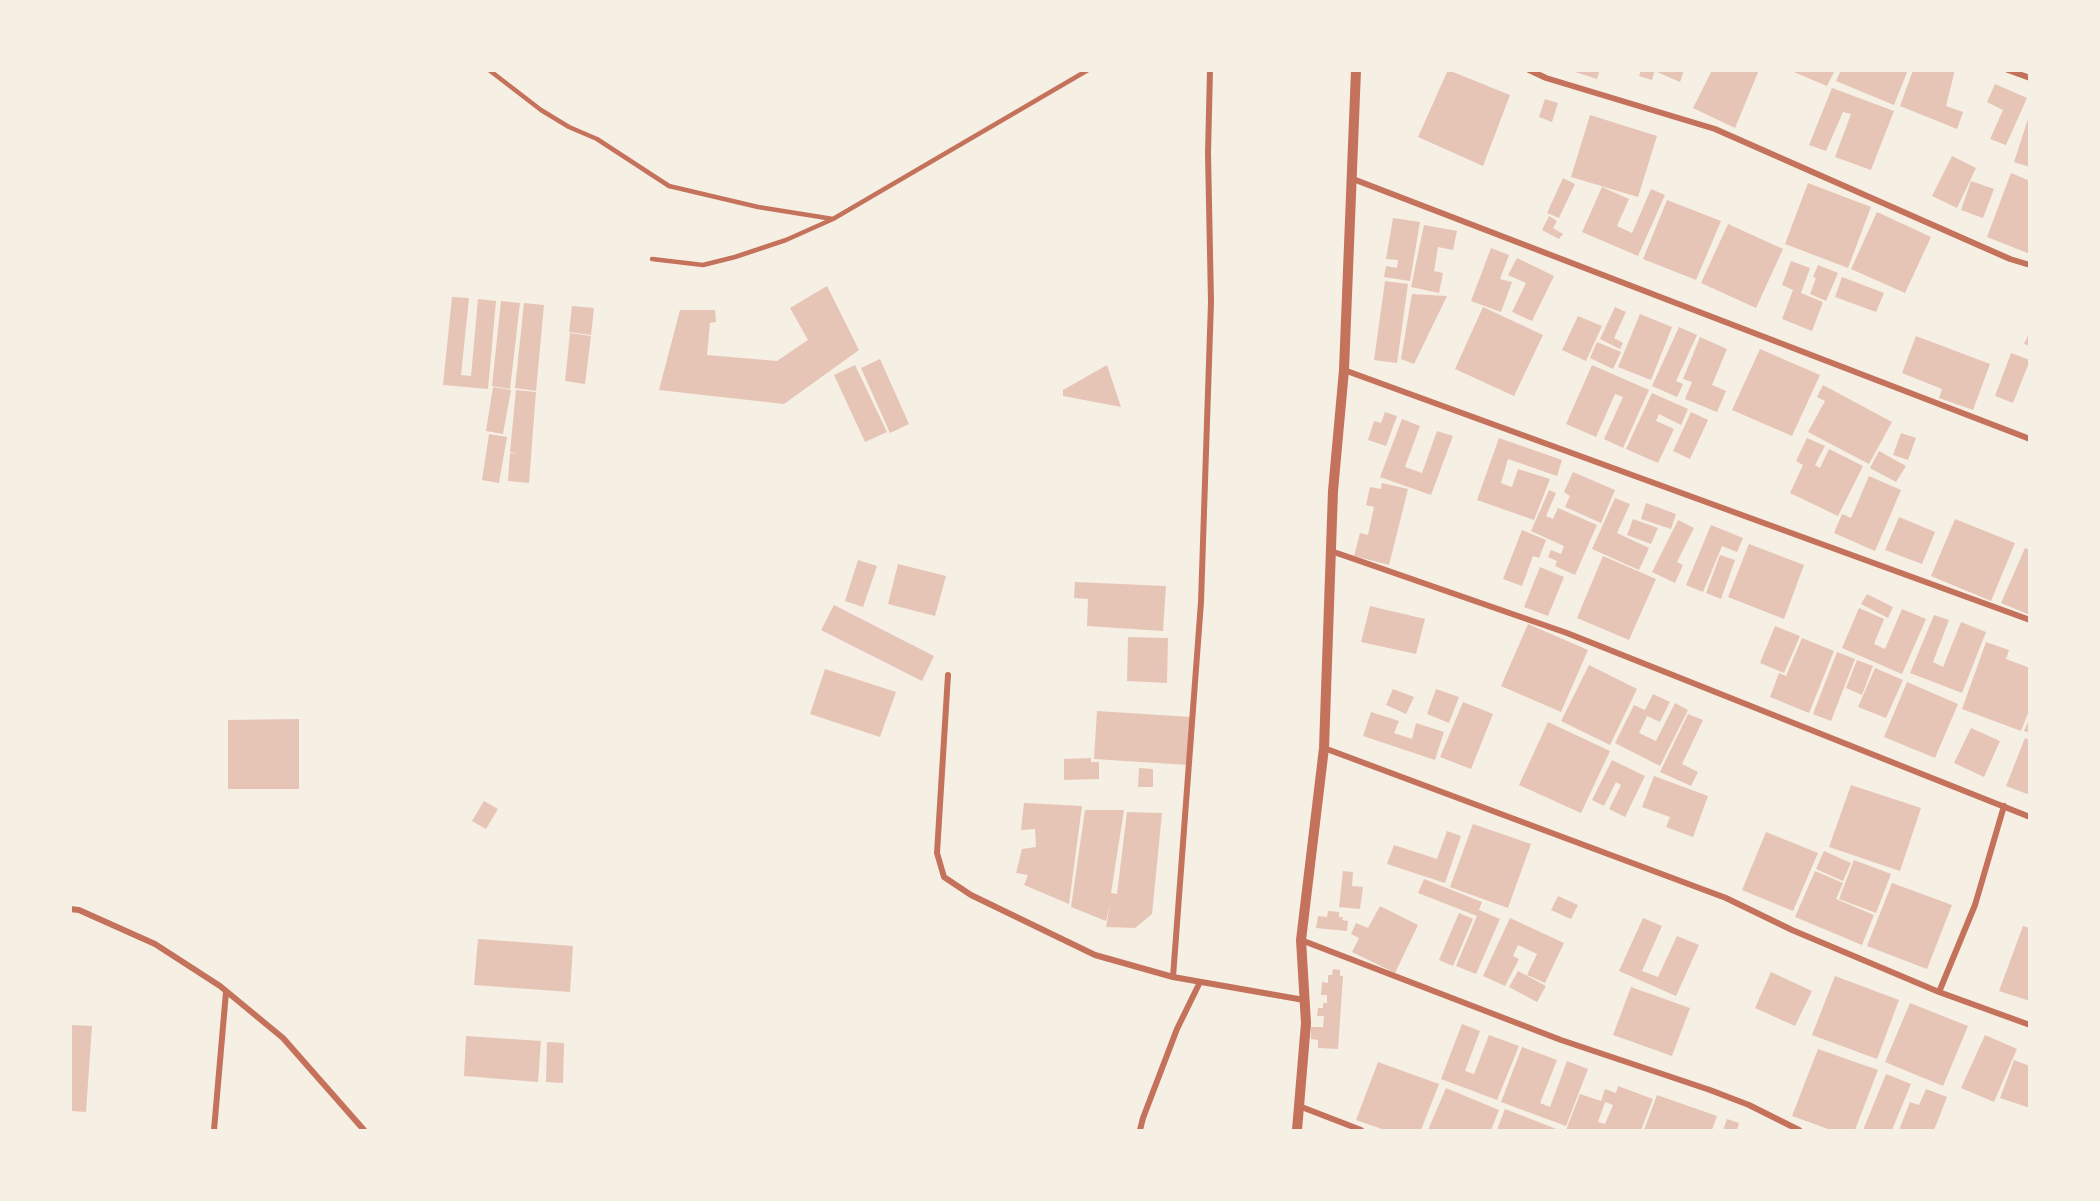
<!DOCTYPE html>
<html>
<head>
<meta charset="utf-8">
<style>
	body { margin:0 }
	#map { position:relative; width:2100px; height:1201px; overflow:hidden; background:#f6efe4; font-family:"Zilla Slab",serif }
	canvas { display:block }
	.frame { position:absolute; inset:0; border:72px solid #f6efe4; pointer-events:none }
</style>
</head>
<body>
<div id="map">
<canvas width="2100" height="1201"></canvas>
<div class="frame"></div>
</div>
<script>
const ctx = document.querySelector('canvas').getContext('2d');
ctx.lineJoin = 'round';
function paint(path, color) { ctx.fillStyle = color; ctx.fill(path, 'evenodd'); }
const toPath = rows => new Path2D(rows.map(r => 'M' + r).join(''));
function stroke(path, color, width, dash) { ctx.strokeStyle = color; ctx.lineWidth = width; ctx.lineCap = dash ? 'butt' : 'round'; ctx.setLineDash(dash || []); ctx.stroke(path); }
paint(toPath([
	[1448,70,1510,95,1483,166,1418,137],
	[1569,70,1600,70,1597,79],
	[1641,70,1655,70,1652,80,1639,76],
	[1657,70,1684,70,1680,82,1657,72],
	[1712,70,1759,70,1735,128,1693,108],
	[1789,70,1835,70,1827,86],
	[1841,70,1908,70,1894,105,1836,81],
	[1913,70,1955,70,1946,106,1963,112,1957,129,1900,106],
	[1995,84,2027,98,2006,145,1990,139,2003,110,1987,102],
	[1832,88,1894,111,1871,170,1835,157,1851,114,1843,112,1826,151,1809,145],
	[1545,99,1558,103,1552,122,1539,117],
	[1590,115,1657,136,1638,197,1571,177],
	[2029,116,2030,116,2030,167,2014,162],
	[1952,156,1976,168,1957,208,1932,196],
	[2011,173,2030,181,2030,254,1987,237],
	[1563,178,1575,184,1559,218,1547,213],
	[1971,181,1994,189,1983,218,1961,210],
	[1808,183,1871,207,1848,268,1785,244],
	[1602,187,1629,199,1617,226,1632,233,1651,189,1665,195,1638,256,1582,232],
	[1667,200,1721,221,1696,280,1643,259],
	[1877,212,1931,237,1905,293,1851,269],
	[1549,216,1557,221,1553,228,1563,234,1559,239,1542,230],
	[1393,218,1420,222,1410,281,1384,277,1386,266,1397,268,1398,260,1386,259],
	[1728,224,1783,249,1756,308,1701,283],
	[1424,225,1457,231,1453,250,1438,247,1434,271,1443,273,1439,293,1411,287],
	[1491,248,1509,255,1500,279,1512,282,1501,312,1471,301],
	[1517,258,1554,276,1532,321,1512,312,1526,283,1508,275],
	[1791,261,1810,268,1801,293,1823,302,1812,331,1782,319,1793,290,1782,285],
	[1818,265,1838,273,1826,301,1810,294,1816,278,1813,277],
	[1842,277,1884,293,1876,312,1835,297],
	[1385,281,1408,284,1397,363,1374,360],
	[827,286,859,350,784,404,659,390,680,310,715,310,716,322,710,323,707,355,777,361,808,340,790,308],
	[1412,294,1447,296,1414,364,1401,359],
	[452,297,469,298,461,375,471,376,478,299,496,301,488,389,443,385],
	[501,301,520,303,510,389,492,386],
	[524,303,544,305,536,391,515,388],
	[572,306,594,308,591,335,569,332],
	[1483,307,1543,335,1514,396,1455,369],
	[1615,307,1626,312,1614,338,1623,343,1620,349,1600,339],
	[1640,314,1672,327,1651,380,1618,367],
	[1578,316,1602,326,1586,361,1562,350],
	[1679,327,1697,335,1676,381,1683,384,1677,397,1652,386],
	[2030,331,2030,346,2024,344],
	[570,333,591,336,585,384,565,381],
	[1916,336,1990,364,1973,410,1939,398,1942,389,1902,373],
	[1700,337,1727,349,1712,385,1726,391,1717,412,1685,399,1692,382,1683,379],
	[1597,342,1621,352,1613,369,1590,358],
	[1760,349,1820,375,1792,436,1732,410],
	[2011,353,2030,360,2013,403,1995,396],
	[880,359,909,424,890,433,861,368],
	[855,365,887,432,865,442,834,375],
	[1107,365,1121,407,1063,396,1063,390],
	[1592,365,1649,390,1623,448,1604,439,1623,397,1615,394,1596,437,1566,424],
	[1823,385,1892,422,1869,464,1808,432,1825,401,1817,397],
	[493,387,511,390,503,434,486,431],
	[516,390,536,392,529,483,508,481,510,453,519,454,510,452],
	[1652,393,1688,409,1681,425,1659,414,1656,421,1674,429,1658,463,1626,449],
	[1385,412,1397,416,1386,446,1368,440,1374,421,1381,423],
	[1691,412,1708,420,1690,459,1673,451],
	[1402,419,1420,426,1405,467,1422,473,1437,431,1453,436,1431,495,1380,477],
	[1901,433,1916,438,1908,460,1893,455],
	[489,434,507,437,499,483,482,480],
	[1499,438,1562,460,1557,476,1508,459,1501,483,1512,487,1518,469,1550,479,1534,520,1477,500],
	[1807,438,1825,446,1815,465,1820,468,1829,449,1863,466,1838,516,1790,493,1803,465,1796,461],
	[1879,451,1906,466,1896,482,1870,468],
	[1573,472,1615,490,1601,523,1565,507,1570,496,1564,492],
	[1869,476,1901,490,1875,551,1834,533,1842,514,1851,518],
	[1382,483,1408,489,1389,565,1354,556,1360,533,1368,535,1374,507,1366,505,1370,487,1381,489],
	[1549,490,1556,493,1546,516,1553,519,1558,508,1597,525,1575,575,1555,566,1557,561,1548,557,1551,550,1561,554,1564,546,1531,531],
	[1615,498,1630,504,1617,533,1649,548,1639,570,1592,549],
	[1646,503,1676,514,1671,529,1641,519],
	[1899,517,1935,532,1922,564,1885,550],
	[1633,519,1658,528,1651,544,1627,535],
	[1955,519,2015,543,1991,601,1931,576],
	[1678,520,1694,528,1677,562,1683,565,1675,583,1652,572],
	[1711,525,1743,538,1737,552,1722,546,1703,592,1686,585],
	[1522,530,1546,540,1539,558,1533,556,1522,586,1503,579],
	[1749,544,1804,565,1784,619,1728,597],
	[2025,548,2030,550,2030,615,2001,603],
	[1720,555,1735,560,1721,599,1706,593],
	[1603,556,1656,579,1629,640,1577,618],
	[858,560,877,566,863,607,845,601],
	[898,564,946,576,935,616,888,604],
	[1540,567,1564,577,1548,616,1524,607],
	[1075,582,1166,586,1163,631,1087,626,1088,599,1074,598],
	[1867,594,1893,607,1888,618,1861,604],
	[834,605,934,656,922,681,821,630],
	[1370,606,1425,619,1416,654,1361,642],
	[1859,608,1884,619,1874,644,1885,649,1902,609,1926,619,1902,674,1842,648],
	[1934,615,1949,620,1933,662,1943,667,1961,622,1986,632,1962,693,1910,673],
	[1528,624,1588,650,1561,712,1501,686],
	[1775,626,1800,636,1784,673,1760,663],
	[1128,637,1168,638,1167,683,1127,681],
	[1802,638,1834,651,1809,713,1770,697,1779,673,1786,676],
	[1986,642,2009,650,2006,659,2030,668,2030,708,2021,731,1962,709],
	[1837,652,1855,659,1831,721,1813,714],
	[1857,660,1873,666,1862,695,1846,688],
	[1589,665,1637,689,1610,745,1561,721],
	[1875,668,1903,680,1886,718,1858,707],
	[825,669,896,692,880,737,810,714],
	[1907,682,1958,704,1935,758,1884,737],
	[1393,689,1414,697,1406,714,1386,705],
	[1436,689,1459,697,1449,723,1427,714],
	[1653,694,1670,702,1660,722,1647,716,1639,733,1656,741,1675,703,1688,710,1660,766,1615,743,1634,705,1645,710],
	[1463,702,1493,714,1471,769,1440,757],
	[1097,711,1191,717,1188,765,1094,759],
	[1371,712,1399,721,1394,733,1412,739,1416,723,1444,732,1435,760,1363,736],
	[1688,714,1703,720,1682,764,1698,772,1691,786,1660,772],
	[2030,717,2030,733,2024,731],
	[299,719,299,789,228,789,228,720],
	[1548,722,1610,751,1581,813,1519,785],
	[1971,728,2000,741,1984,777,1954,763],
	[2025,738,2030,740,2030,795,2006,786],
	[1091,758,1091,762,1099,762,1099,779,1064,780,1064,759],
	[1612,760,1645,776,1625,817,1609,809,1621,785,1616,782,1604,806,1592,800],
	[1139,768,1153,769,1153,787,1138,787],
	[1654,776,1708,796,1693,837,1666,827,1670,817,1642,807],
	[1851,785,1921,808,1900,871,1829,847],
	[484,801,498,809,486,829,472,821],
	[1024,803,1082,806,1069,904,1024,885,1028,875,1016,873,1022,849,1036,847,1035,829,1021,830],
	[1085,810,1124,810,1111,893,1117,894,1127,812,1162,813,1152,914,1135,928,1106,927,1110,904,1106,921,1071,907],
	[1473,824,1531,844,1508,908,1450,887],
	[1447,831,1461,836,1445,883,1387,864,1394,845,1437,859],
	[1766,832,1818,853,1793,911,1742,890],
	[1824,851,1851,863,1843,881,1816,869],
	[1854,860,1891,874,1876,913,1839,899],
	[1343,871,1353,872,1352,886,1363,887,1360,909,1339,907],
	[1815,871,1843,883,1836,899,1874,915,1862,945,1795,917],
	[1424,879,1482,902,1479,910,1500,919,1476,974,1456,966,1477,916,1418,893],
	[1892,883,1952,905,1927,969,1867,946],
	[1558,896,1578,905,1571,919,1551,910],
	[1380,906,1418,925,1395,973,1352,952,1359,938,1351,934,1356,923,1368,928],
	[1328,911,1339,912,1339,917,1343,917,1342,920,1348,921,1347,931,1316,928,1318,916,1327,917],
	[1459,913,1473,919,1453,966,1439,960],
	[1510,918,1564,943,1545,983,1527,975,1537,954,1518,945,1513,956,1519,959,1505,986,1483,976],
	[1643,918,1662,926,1642,971,1658,977,1677,936,1699,945,1676,996,1619,971],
	[2023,926,2030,928,2030,1001,1999,991],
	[478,939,573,946,570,992,474,985],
	[1333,969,1340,970,1340,976,1343,976,1338,1049,1318,1048,1318,1040,1311,1039,1311,1027,1323,1027,1324,1016,1317,1016,1318,1008,1323,1008,1323,1003,1327,1003,1327,995,1321,995,1322,982,1328,983,1328,975,1332,975],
	[1518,971,1546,986,1537,1002,1509,987],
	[1771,972,1812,991,1795,1026,1755,1008],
	[1835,976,1899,1000,1877,1059,1812,1035],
	[1631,987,1690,1008,1672,1056,1613,1035],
	[1910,1003,1968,1026,1943,1086,1885,1062],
	[1462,1024,1480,1031,1465,1071,1474,1074,1489,1035,1519,1046,1497,1100,1441,1079],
	[70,1025,92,1026,86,1112,70,1111],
	[1985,1035,2017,1049,1994,1102,1961,1088],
	[466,1036,541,1041,538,1082,464,1076],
	[547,1042,564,1043,563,1083,546,1082],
	[1522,1047,1557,1060,1540,1103,1550,1107,1567,1061,1588,1069,1566,1126,1501,1102],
	[1818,1049,1878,1070,1855,1130,1831,1130,1792,1116],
	[2014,1060,2030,1066,2030,1108,2000,1098],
	[1378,1062,1439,1084,1421,1130,1385,1130,1356,1120],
	[1886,1074,1911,1084,1892,1130,1863,1130],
	[1618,1086,1653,1099,1641,1130,1566,1130,1580,1094,1601,1101,1605,1089,1616,1093],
	[1605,1102,1613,1105,1605,1124,1598,1122],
	[1446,1088,1499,1110,1491,1130,1428,1130],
	[1926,1089,1947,1097,1934,1130,1899,1130,1910,1102,1919,1105],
	[1657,1095,1717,1116,1712,1130,1644,1130],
	[1505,1109,1559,1130,1497,1130],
	[1727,1119,1739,1123,1737,1130,1723,1130]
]), '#e6c5b7');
stroke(toPath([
	[489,70,541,110,569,127,597,139,669,186,758,207,833,219],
	[652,259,703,265,735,257,786,240,833,219,1088,70]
]), '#c5725c', 4.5);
stroke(toPath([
	[1529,70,1546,78,1715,129,2010,259,2030,265],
	[2008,70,2030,78],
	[1353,179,2030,439],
	[1344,370,2030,620],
	[1331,551,1567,633,2030,817],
	[948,675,937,853,944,877,971,895,1095,955,1173,977,1304,1000],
	[1324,748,1726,898,1792,930,1939,992,2030,1025],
	[70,909,79,910,155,944,220,986,283,1038,364,1130],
	[1301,940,1561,1040,1710,1090,1749,1105,1799,1130],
	[1173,977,1201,602,1211,302,1208,153,1210,70],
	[1939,992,1975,905,2004,806],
	[1299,1106,1361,1130],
	[214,1130,226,992],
	[1140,1130,1143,1118,1177,1029,1200,982]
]), '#c5725c', 6);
stroke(toPath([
	[1297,1130,1306,1023,1301,940,1324,748,1333,491,1344,370,1356,70]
]), '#c5725c', 10);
</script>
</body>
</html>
